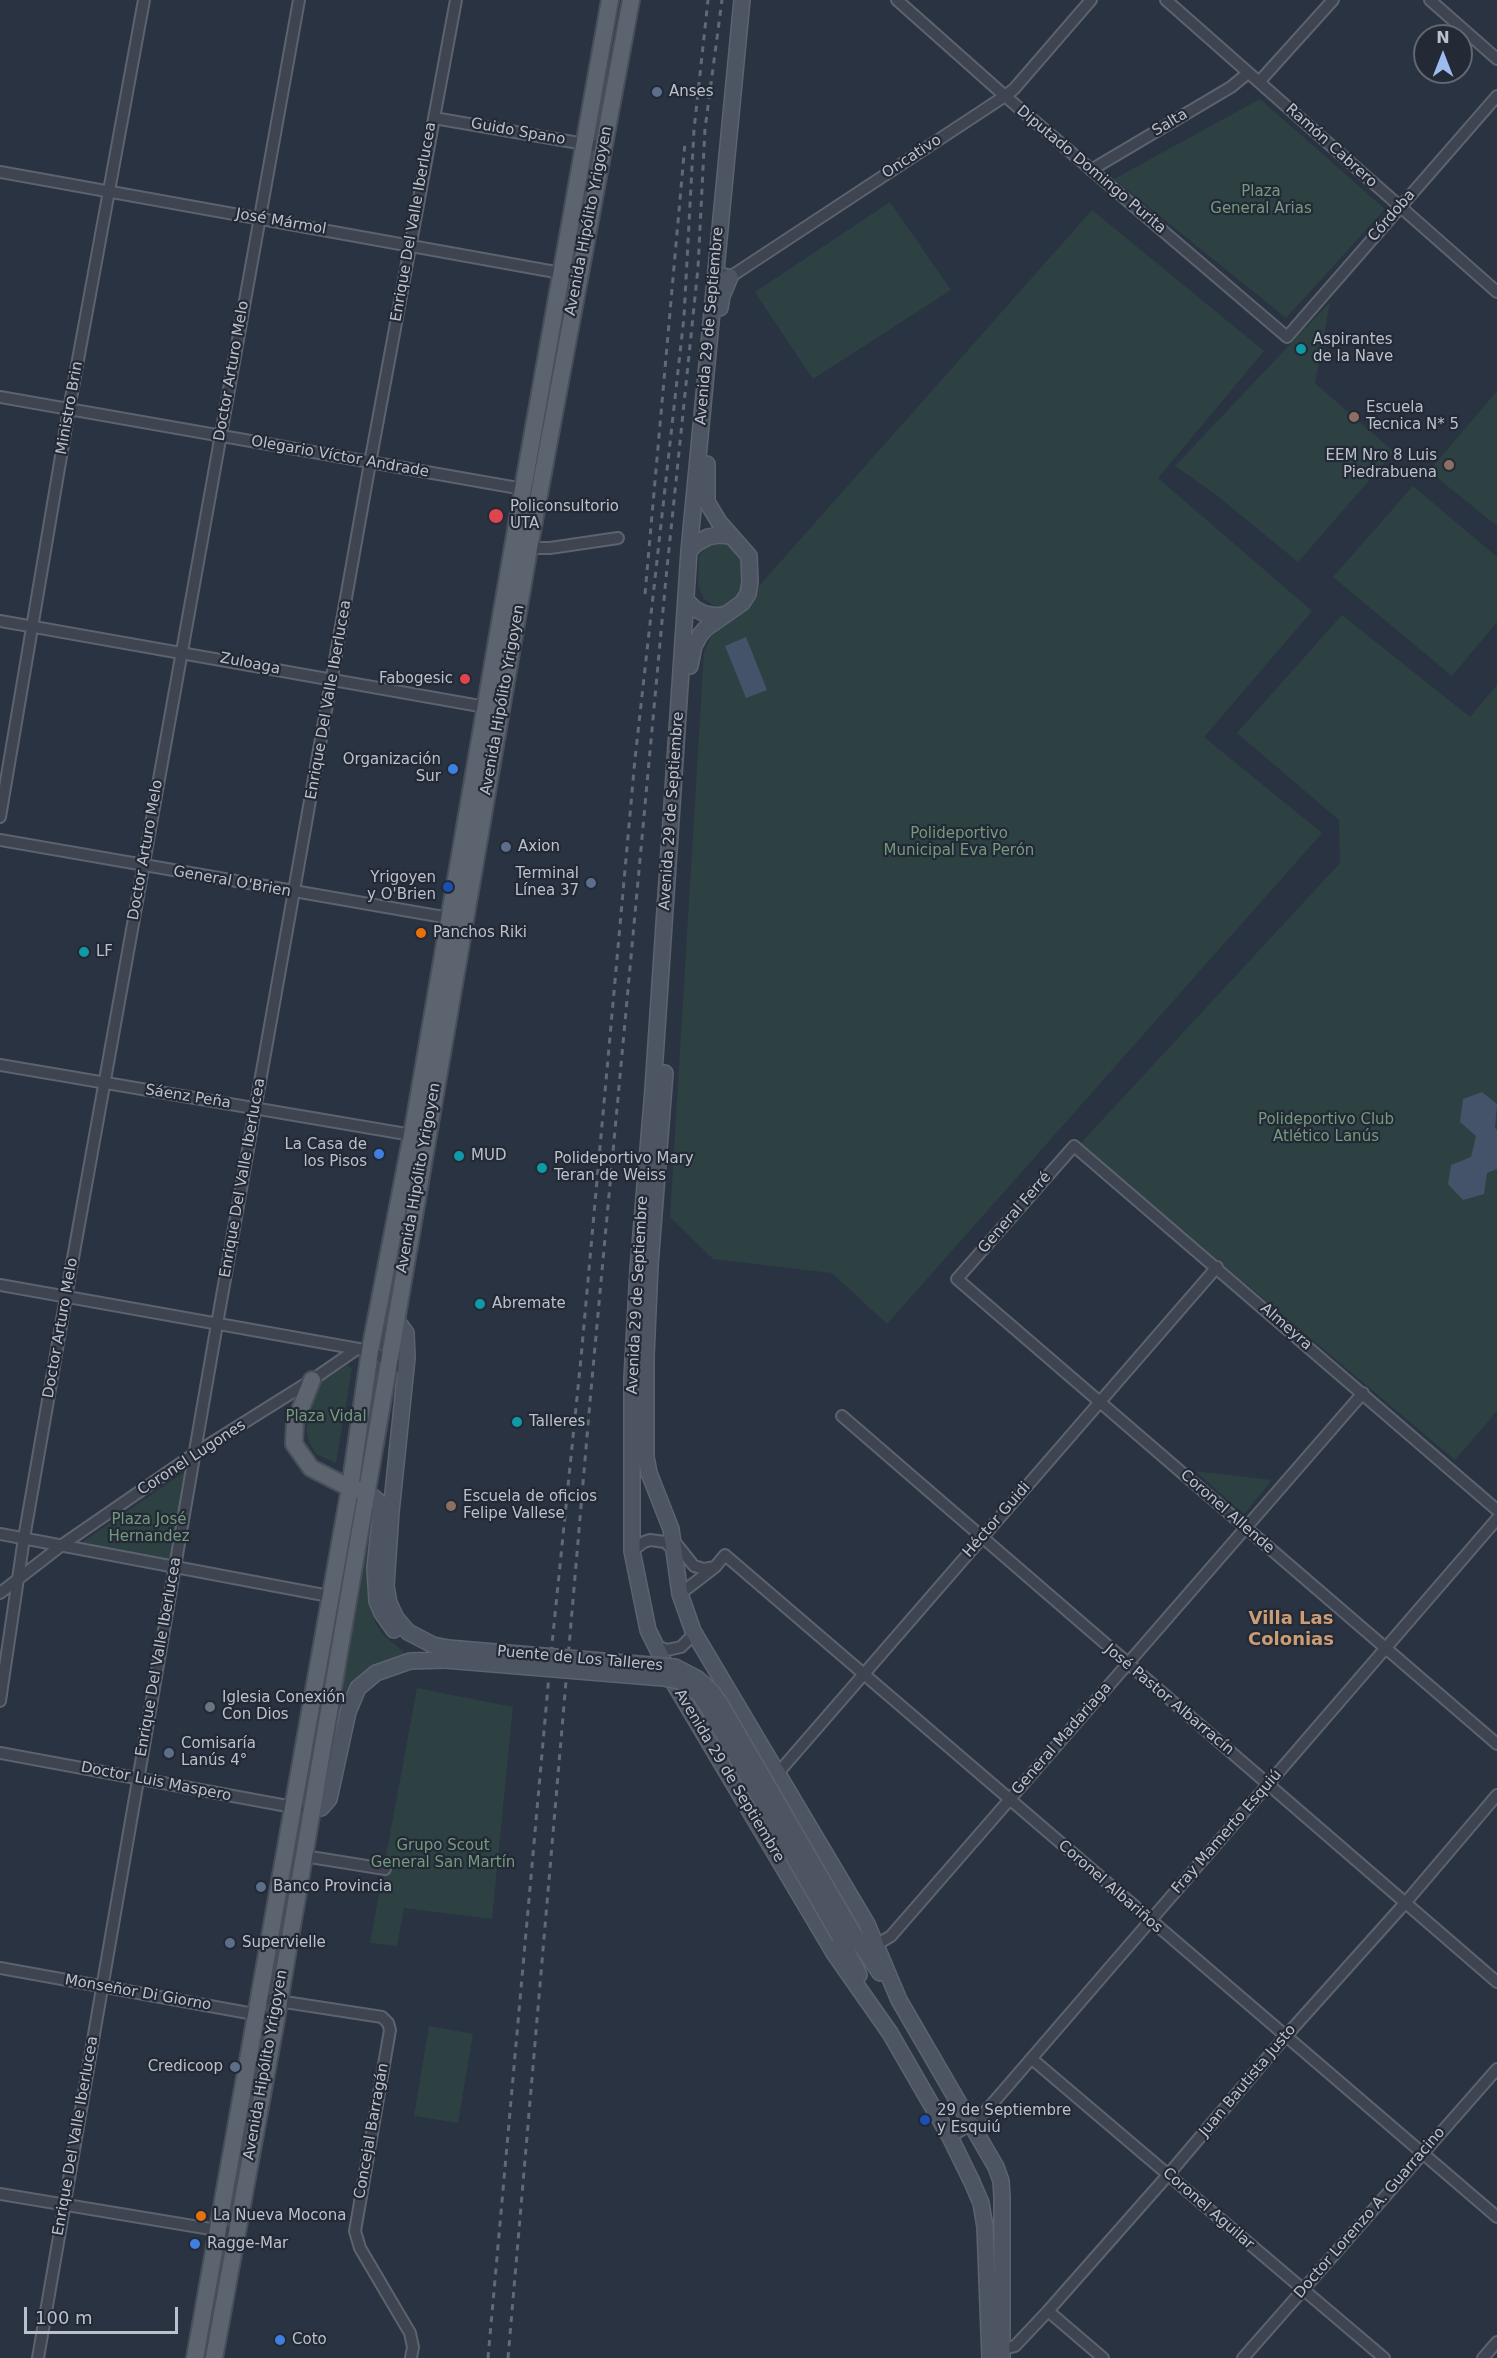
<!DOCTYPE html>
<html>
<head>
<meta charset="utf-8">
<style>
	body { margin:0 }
	#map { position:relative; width:1497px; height:2358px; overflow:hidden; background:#2a3341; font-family:"DejaVu Sans",sans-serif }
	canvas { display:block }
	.north { position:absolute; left:1413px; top:24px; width:60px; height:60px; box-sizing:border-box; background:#232a36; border:2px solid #606672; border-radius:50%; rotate:0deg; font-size:16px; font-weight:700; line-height:24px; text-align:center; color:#bbc1cb }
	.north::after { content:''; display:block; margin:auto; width:21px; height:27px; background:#9dbbee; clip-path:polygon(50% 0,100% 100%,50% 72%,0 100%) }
	.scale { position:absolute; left:24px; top:2307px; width:154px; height:27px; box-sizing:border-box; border:3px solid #bbc1cb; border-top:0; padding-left:8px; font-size:18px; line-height:21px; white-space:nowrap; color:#bbc1cb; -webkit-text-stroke:4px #232a36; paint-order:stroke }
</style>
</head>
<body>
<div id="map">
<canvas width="1497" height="2358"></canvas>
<div class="north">N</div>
<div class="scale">100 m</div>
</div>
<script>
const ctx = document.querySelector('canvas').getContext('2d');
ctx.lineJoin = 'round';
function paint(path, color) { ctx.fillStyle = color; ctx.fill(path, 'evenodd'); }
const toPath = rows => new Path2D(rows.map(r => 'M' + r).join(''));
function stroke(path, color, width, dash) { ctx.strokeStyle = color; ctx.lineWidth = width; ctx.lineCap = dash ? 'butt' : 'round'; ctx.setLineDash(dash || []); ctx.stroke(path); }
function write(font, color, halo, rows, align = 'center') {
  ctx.font = font + ' "DejaVu Sans",sans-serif'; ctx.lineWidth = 4.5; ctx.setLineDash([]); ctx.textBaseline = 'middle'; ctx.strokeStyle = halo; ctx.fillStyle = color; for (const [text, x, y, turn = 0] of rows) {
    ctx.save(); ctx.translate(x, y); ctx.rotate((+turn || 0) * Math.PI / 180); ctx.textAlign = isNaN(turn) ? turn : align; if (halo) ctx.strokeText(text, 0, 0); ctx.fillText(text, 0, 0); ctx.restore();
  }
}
paint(toPath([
	[1260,99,1385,209,1286,318,1114,179],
	[890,202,951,290,813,379,755,292],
	[1092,210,1264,351,1158,478,1312,611,1204,737,1322,833,887,1324,832,1273,713,1259,670,1217,704,652,711,636,748,608,759,586],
	[1330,302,1315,383,1394,452,1298,562,1215,494,1175,466],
	[1497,391,1497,526,1429,471],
	[1413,486,1497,557,1497,622,1452,676,1333,577],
	[725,540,744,559,742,596,723,607,718,608,704,599,698,585,699,556,708,544],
	[1342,615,1470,717,1497,685,1497,1411,1455,1460,1080,1144,1340,863,1339,820,1237,733],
	[347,1365,352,1368,336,1463,316,1454,309,1442,306,1430,310,1405,321,1382],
	[186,1471,170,1559,81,1543],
	[1195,1471,1272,1480,1244,1514],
	[373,1517,368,1553,368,1602,376,1624,384,1636,404,1652,404,1656,368,1673,330,1758],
	[417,1688,513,1707,492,1919,404,1908,397,1946,370,1943],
	[429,2026,473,2034,458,2123,414,2116]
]), '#2d4143');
paint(toPath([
	[746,637,767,690,746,698,725,646],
	[1482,1092,1497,1104,1495,1128,1497,1130,1497,1169,1487,1173,1484,1194,1463,1200,1448,1184,1451,1165,1471,1157,1476,1136,1460,1122,1463,1099]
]), '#445369');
const street = toPath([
	[897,0,1005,96,1287,337,1497,96],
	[1166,0,1497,292],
	[1430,0,1497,59],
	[1259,82,1333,0],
	[434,118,602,147],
	[1091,170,1231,87,1248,73],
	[0,172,561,273],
	[724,274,730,277,1005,96,1014,89,1091,0],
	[0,397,529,490],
	[529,548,550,548,618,538],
	[0,621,491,708],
	[0,817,69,409,144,0],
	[0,840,455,919],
	[0,1065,412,1135],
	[0,1285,370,1351,407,1371],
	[842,1416,1497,1982],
	[1497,1510,1074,1146,957,1279,1497,1744],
	[0,1534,329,1596],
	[674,1541,694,1566,704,1569,715,1567],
	[632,1551,644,1542,650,1540,665,1542,675,1551],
	[0,1593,62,1545,194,1454,312,1380,357,1349],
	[680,1594,715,1567,725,1555,1497,2217],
	[654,1645,667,1650,681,1647,691,1637,693,1631],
	[0,1701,24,1538,66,1297,299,0],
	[0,1753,298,1808],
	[778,1773,1217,1267],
	[304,1856,385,1869],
	[876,1945,891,1936,1363,1393],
	[0,1968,276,2018],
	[259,1998,382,2017,388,2023,390,2030,355,2231,360,2248,410,2333,413,2347,411,2358],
	[1032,2059,1384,2358],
	[950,2137,980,2118,1497,1519],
	[0,2194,235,2233],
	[1048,2311,1103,2358],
	[996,2351,1015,2346,1048,2311,1168,2175,1285,2037,1406,1902,1497,1795],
	[38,2358,217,1324,370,463,456,0],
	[1243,2358,1497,2069],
	[1483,2358,1497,2342]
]);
const secondary = toPath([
	[742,0,689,551,653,1089,638,1270,632,1378,632,1551,648,1630,675,1685,834,1953,890,2033,950,2137,972,2182,981,2203,985,2227,990,2358],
	[720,308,722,296,730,277],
	[689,551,697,543,708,537,719,535,731,536],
	[686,600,695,609,705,614,717,616,726,614],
	[690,666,694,646,700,635,705,629,742,603,748,594,750,582,749,556,719,522,707,502,707,464],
	[665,1073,650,1265,646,1356,646,1457,649,1473,671,1529,680,1594,693,1631,867,1924,899,2000,996,2167,1001,2181,1002,2197,1002,2358],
	[395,1318,406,1333,407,1358,391,1512,386,1586,389,1603,396,1618,408,1632,433,1645,448,1648],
	[367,1492,379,1502,381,1511,375,1568,377,1601,382,1613,394,1630],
	[312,1810,321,1808,329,1799,348,1712,358,1688,376,1673,396,1666,410,1661,445,1660],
	[853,1933,880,1973],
	[840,1937,859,1975]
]);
const primary = toPath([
	[312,1380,295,1423,294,1444,311,1468,350,1488,360,1490],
	[195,2358,350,1488,370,1351,414,1124,523,489,610,0],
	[214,2358,275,2025,529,548,631,0]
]);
stroke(street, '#5c636e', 14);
stroke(secondary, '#5c636e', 18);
stroke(primary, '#484e5a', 20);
stroke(street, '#3e4551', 10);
stroke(secondary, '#4d5563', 15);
stroke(primary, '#5c6470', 16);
stroke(toPath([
	[645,594,685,143],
	[488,2358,550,1664,581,1358,635,759,684,317,694,130,708,0],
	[508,2358,591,1390,666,578,698,268,705,129,722,0]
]), '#616977', 3, [6, 6]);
const secondaryBridge = toPath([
	[448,1648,675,1667,698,1679,712,1692,721,1705,853,1933],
	[445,1660,663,1678,679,1681,688,1685,700,1695,709,1709,840,1937]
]);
stroke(secondaryBridge, '#5c636e', 18, []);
stroke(secondaryBridge, '#4d5563', 15);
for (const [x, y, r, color] of [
	[657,92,6,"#5c6f8a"],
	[1301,349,6,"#0f9aa8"],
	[1354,417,6,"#8d6e63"],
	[1449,465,6,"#8d6e63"],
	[496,516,8,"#e0444e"],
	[465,679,6,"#e0444e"],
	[453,769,6,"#3f7fe0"],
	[506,847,6,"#5c6f8a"],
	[591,883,6,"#5c6f8a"],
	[448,887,6,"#1a4fb4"],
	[421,933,6,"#e8710a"],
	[84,952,6,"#0f9aa8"],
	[379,1154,6,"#3f7fe0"],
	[459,1156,6,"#0f9aa8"],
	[542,1168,6,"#0f9aa8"],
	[480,1304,6,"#0f9aa8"],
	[517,1422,6,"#0f9aa8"],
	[451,1506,6,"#8d6e63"],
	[210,1707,6,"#6b7280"],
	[169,1753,6,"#5c6f8a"],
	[261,1887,6,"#5c6f8a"],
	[230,1943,6,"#5c6f8a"],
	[235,2067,6,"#5c6f8a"],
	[925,2120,6,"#1a4fb4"],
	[201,2216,6,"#e8710a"],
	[195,2244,6,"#3f7fe0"],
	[280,2340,6,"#3f7fe0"]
]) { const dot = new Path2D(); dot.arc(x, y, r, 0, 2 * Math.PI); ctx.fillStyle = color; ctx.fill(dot); stroke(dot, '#232a36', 2); }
write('15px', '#bbc1cb', '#232a36', [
	["Anses",669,92],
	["Aspirantes",1313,340],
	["de la Nave",1313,357],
	["Escuela",1366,408],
	["Tecnica N* 5",1366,425],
	["EEM Nro 8 Luis",1437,456,"right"],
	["Piedrabuena",1437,473,"right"],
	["Policonsultorio",510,507],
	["UTA",510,524],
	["Fabogesic",453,679,"right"],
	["Organización",441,760,"right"],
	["Sur",441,777,"right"],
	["Axion",518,847],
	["Terminal",579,874,"right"],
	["Línea 37",579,891,"right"],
	["Yrigoyen",436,878,"right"],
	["y O'Brien",436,895,"right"],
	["Panchos Riki",433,933],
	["LF",96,952],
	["La Casa de",367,1145,"right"],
	["los Pisos",367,1162,"right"],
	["MUD",471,1156],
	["Polideportivo Mary",554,1159],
	["Teran de Weiss",554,1176],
	["Abremate",492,1304],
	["Talleres",529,1422],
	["Escuela de oficios",463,1497],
	["Felipe Vallese",463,1514],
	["Iglesia Conexión",222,1698],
	["Con Dios",222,1715],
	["Comisaría",181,1744],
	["Lanús 4°",181,1761],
	["Banco Provincia",273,1887],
	["Supervielle",242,1943],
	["Credicoop",223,2067,"right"],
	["29 de Septiembre",937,2111],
	["y Esquiú",937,2128],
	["La Nueva Mocona",213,2216],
	["Ragge-Mar",207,2244],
	["Coto",292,2340]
], 'left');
write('15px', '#bbc1cb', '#232a36', [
	["Salta",1170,123,-31],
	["Guido Spano",518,132,10],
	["Ramón Cabrero",1331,146,42],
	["Oncativo",912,157,-33],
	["Diputado Domingo Purita",1091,170,40],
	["Córdoba",1392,216,-49],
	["Avenida Hipólito Yrigoyen",589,221,-79],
	["José Mármol",281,222,10],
	["Enrique Del Valle Iberlucea",414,222,-80],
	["Avenida 29 de Septiembre",710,326,-85],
	["Doctor Arturo Melo",232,371,-80],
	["Ministro Brin",70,408,-80],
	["Olegario Víctor Andrade",340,457,10],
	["Zuloaga",250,664,11],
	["Enrique Del Valle Iberlucea",329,700,-80],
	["Avenida Hipólito Yrigoyen",503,700,-80],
	["Avenida 29 de Septiembre",672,811,-86],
	["Doctor Arturo Melo",146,850,-80],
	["General O'Brien",232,882,10],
	["Sáenz Peña",188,1097,9],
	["Enrique Del Valle Iberlucea",243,1178,-80],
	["Avenida Hipólito Yrigoyen",419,1178,-80],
	["General Ferré",1015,1213,-49],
	["Avenida 29 de Septiembre",638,1295,-87],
	["Almeyra",1286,1327,41],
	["Doctor Arturo Melo",61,1328,-80],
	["Coronel Lugones",192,1458,-33],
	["Coronel Allende",1227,1512,41],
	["Héctor Guidi",997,1520,-49],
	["Enrique Del Valle Iberlucea",159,1657,-80],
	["Puente de Los Talleres",580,1659,5],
	["José Pastor Albarracín",1169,1700,40],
	["General Madariaga",1062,1739,-49],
	["Avenida 29 de Septiembre",729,1776,59],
	["Doctor Luis Maspero",156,1782,11],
	["Fray Mamerto Esquiú",1227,1832,-49],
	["Coronel Albariños",1110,1887,41],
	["Monseñor Di Giorno",138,1993,10],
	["Avenida Hipólito Yrigoyen",266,2065,-80],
	["Juan Bautista Justo",1248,2081,-50],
	["Concejal Barragán",372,2131,-80],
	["Enrique Del Valle Iberlucea",76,2136,-80],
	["Coronel Aguilar",1208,2209,41],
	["Doctor Lorenzo A. Guarracino",1370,2213,-49]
]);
write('15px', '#75997e', '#232a36', [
	["Plaza",1261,192],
	["General Arias",1261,209],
	["Polideportivo",959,834],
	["Municipal Eva Perón",959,851],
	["Polideportivo Club",1326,1120],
	["Atlético Lanús",1326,1137],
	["Plaza Vidal",326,1417],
	["Plaza José",149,1520],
	["Hernandez",149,1537],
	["Grupo Scout",443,1846],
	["General San Martín",443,1863]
]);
write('bold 18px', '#cc9c75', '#232a36', [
	["Villa Las",1291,1619],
	["Colonias",1291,1640]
]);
</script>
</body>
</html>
